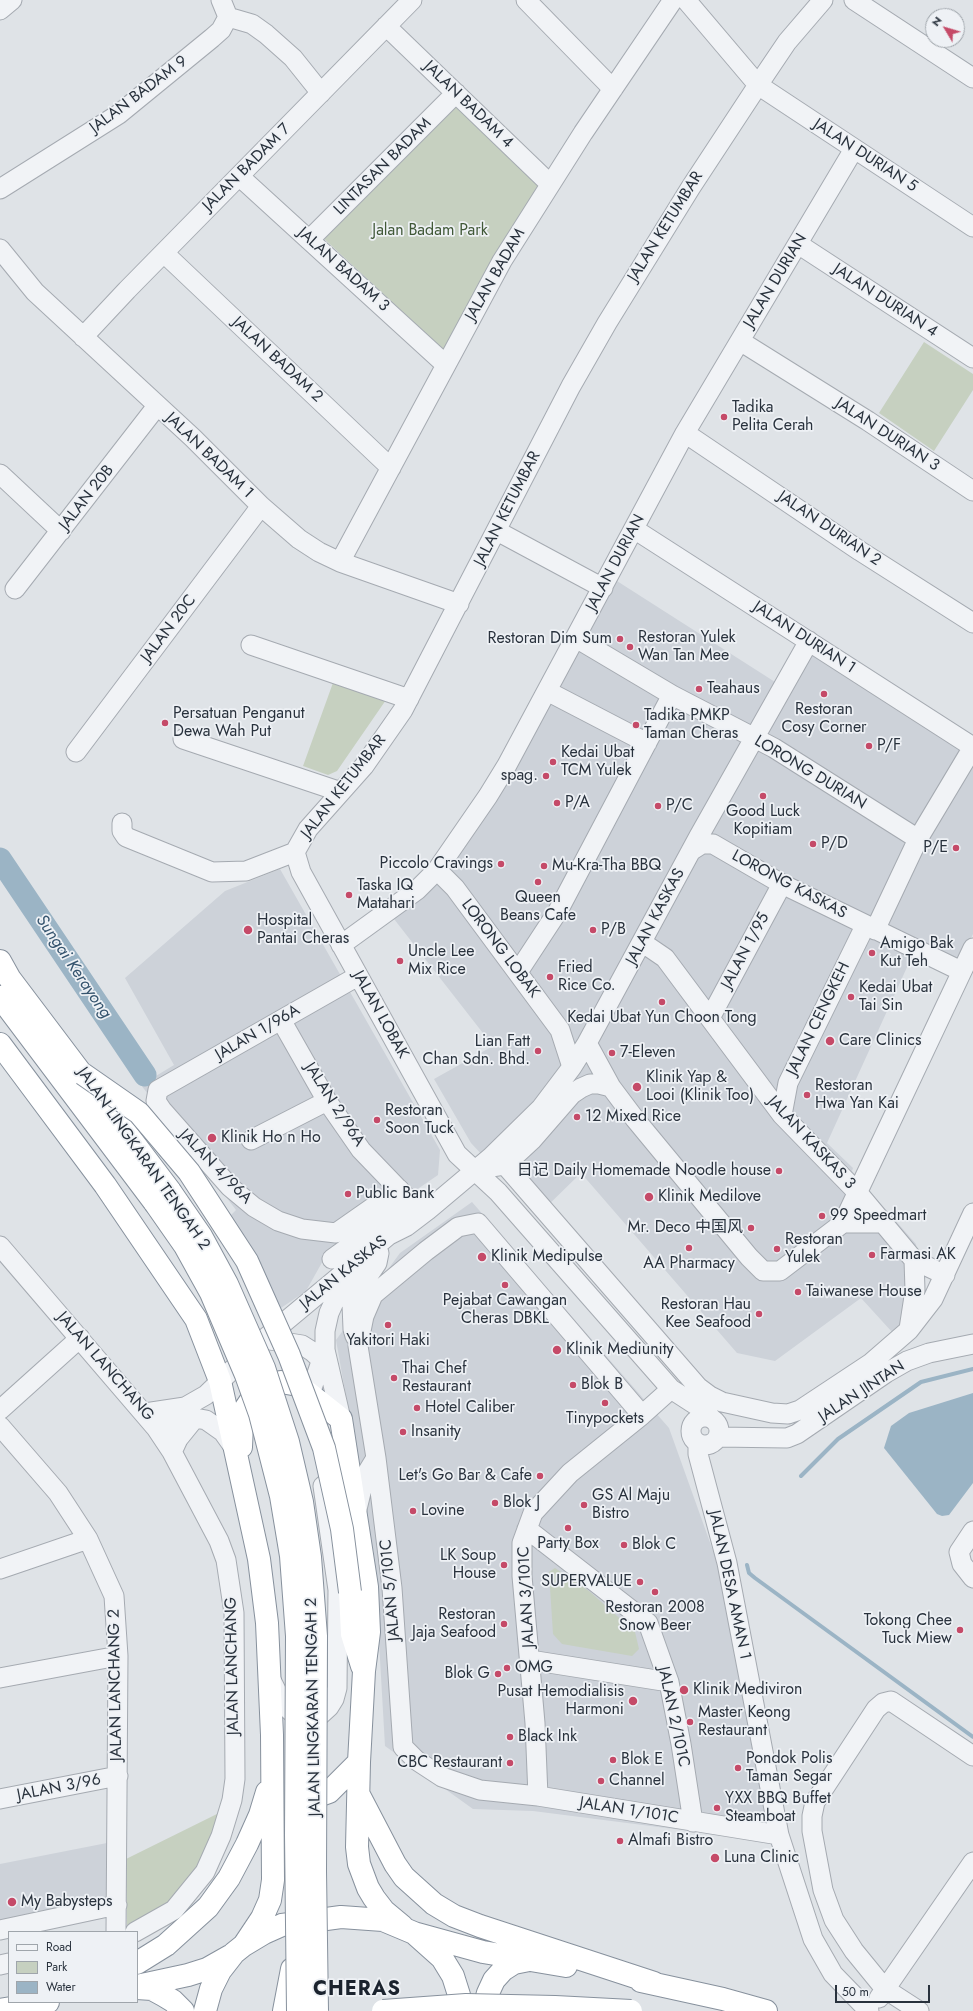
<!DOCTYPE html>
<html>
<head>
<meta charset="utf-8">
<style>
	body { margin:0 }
	#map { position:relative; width:973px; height:2011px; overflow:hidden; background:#dfe3e7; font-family:Jost,sans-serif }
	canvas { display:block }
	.legend { position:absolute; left:8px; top:1931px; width:130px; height:72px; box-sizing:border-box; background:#eef1f5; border:1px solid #9fa5ab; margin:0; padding:5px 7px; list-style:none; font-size:12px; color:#29323d }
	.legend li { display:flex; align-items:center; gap:8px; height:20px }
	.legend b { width:20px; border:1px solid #9fa5ab }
	.north { position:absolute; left:925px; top:8px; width:40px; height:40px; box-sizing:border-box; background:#eef1f5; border:1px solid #9fa5ab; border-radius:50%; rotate:308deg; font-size:11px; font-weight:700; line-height:16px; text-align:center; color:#29323d }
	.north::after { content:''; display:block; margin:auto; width:14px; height:18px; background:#c54a68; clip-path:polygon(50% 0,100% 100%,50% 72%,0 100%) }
	.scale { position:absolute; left:835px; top:1985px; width:95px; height:18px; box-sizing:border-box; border:2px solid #29323d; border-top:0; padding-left:5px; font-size:12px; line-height:14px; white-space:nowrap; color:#29323d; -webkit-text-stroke:3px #eef1f5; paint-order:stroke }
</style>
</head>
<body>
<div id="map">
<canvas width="973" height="2011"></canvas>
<ul class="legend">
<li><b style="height:5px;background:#f1f3f6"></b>Road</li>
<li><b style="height:11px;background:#c6d0c0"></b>Park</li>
<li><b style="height:11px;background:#9bb4c5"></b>Water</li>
</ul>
<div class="north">N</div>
<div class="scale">50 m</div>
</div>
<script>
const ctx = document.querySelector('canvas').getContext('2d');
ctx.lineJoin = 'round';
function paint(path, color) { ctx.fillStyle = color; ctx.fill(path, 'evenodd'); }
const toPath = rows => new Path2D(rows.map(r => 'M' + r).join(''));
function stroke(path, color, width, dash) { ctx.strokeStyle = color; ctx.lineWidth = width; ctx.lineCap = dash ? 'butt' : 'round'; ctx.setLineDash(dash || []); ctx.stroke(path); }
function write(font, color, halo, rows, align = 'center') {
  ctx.font = font + ' Jost,"Noto Sans SC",sans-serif'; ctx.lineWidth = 3.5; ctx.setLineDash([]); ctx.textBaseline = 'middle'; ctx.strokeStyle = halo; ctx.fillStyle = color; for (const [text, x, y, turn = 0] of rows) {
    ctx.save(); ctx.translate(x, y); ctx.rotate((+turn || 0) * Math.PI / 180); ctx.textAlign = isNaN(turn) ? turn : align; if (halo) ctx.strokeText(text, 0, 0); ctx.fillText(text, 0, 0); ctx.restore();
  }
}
paint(toPath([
	[606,574,786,689,811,647,973,756,973,934,955,972,913,954,827,1143,853,1168,852,1171,916,1244,921,1281,904,1320,892,1332,861,1298,775,1361,737,1353,581,1173,538,1215,471,1143,434,1079,493,1046,387,910,434,866,505,761],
	[280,869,440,1150,438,1175,329,1250,306,1291,281,1308,229,1217,236,1210,141,1085,174,1065,125,978,225,891],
	[472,1202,669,1428,717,1562,776,1842,533,1811,473,1809,385,1746,374,1555,336,1340,400,1253],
	[112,1842,111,1902,0,1924,0,1864]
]), '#cdd2d9');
paint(toPath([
	[456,93,550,184,448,354,320,235],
	[924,342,973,374,973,390,934,451,879,413],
	[334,680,388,697,337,771,328,775,303,766],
	[555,1568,589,1591,635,1632,639,1649,632,1656,562,1644,553,1634,549,1572],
	[221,1812,219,1831,182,1894,148,1919,127,1925,126,1859]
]), '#c6d0c0');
paint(toPath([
	[973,1393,973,1483,949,1515,942,1516,937,1514,884,1448,891,1426,909,1413]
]), '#9bb4c5');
stroke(toPath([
	[801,1476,838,1439,921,1382,973,1369],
	[747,1565,749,1573,755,1578,973,1737]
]), '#9bb4c5', 4);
stroke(toPath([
	[0,859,145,1075]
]), '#9bb4c5', 23);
const minor = toPath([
	[221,0,228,17,252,24,266,34,293,58,321,93],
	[526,0,613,89],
	[686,0,758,85,973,227],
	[854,0,973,78],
	[0,10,12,0],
	[386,26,550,184],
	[239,176,446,365],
	[0,189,119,114,212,38,221,30,228,17],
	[309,240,456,93],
	[798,244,973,358],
	[0,249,35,292,193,438,261,506,299,539,319,552,340,562,459,604],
	[164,253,391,468],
	[83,337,127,290,412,0],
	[740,341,868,421,973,491],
	[685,433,860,551,973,623],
	[0,474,61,531],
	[634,529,973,747],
	[497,531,603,588],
	[340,562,502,261,583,133,673,0],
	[15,589,157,406],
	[576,638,672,695,774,748,918,839],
	[251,645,409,699],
	[547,691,647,743],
	[183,739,341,792],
	[76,752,261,506],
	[122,823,122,831,126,837,212,872,246,871,295,852,308,829,364,766,403,710,571,386,607,323,691,187,758,85,787,42,823,0],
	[691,851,702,844,713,844,782,884,961,971],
	[295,852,301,872,457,1154,498,1192,671,1389,705,1411,712,1419],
	[437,870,455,888,560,1030,572,1067],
	[875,930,918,839,973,747],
	[643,943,665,958,782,1115,858,1193,914,1260,945,1275],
	[341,945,417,890,437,870,488,796,507,765,685,433,854,149],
	[518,972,558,911,672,695],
	[358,976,158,1090,156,1101,162,1110,230,1187,254,1207,278,1221,302,1229,336,1233,399,1189],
	[710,1018,782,884],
	[281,1020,327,1101,361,1150,411,1202,428,1210],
	[587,1043,611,1087,635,1119,749,1257,763,1271,780,1271,843,1223,973,948],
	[782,1115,788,1083,865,926],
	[251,1140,327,1101],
	[505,1165,698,1387,710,1396,722,1402,772,1413,788,1414,800,1410,871,1363,909,1330,933,1299,973,1213],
	[493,1167,505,1165,532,1140,572,1094,581,1088,590,1084,599,1084,611,1087],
	[843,1223,882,1223],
	[0,1246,156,1428,172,1452,219,1541,226,1560,234,1613,235,1779,232,1800,221,1836,205,1872,174,1910,135,1932],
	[332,1259,411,1202],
	[909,1329,915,1290,914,1260],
	[355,1336,353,1329,352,1304,360,1288,377,1263,379,1253],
	[270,1340,302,1345,313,1352,329,1367],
	[312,1408,310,1394,325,1350],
	[0,1410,80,1338],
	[145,1413,185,1407,206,1395,263,1340,389,1235,407,1226,428,1210,491,1157,541,1108,572,1067,587,1043,699,836,809,641],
	[642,1415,478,1223,458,1227,426,1251,373,1295,364,1316,358,1346,376,1458,392,1588,403,1747,416,1760,442,1777,480,1790,538,1796,779,1835],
	'691 1431a14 14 0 1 1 28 0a14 14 0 1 1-28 0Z',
	[341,1419,325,1350,325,1331,329,1313,334,1302,358,1272],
	[166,1424,195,1418,206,1420,223,1432,235,1449],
	[0,1426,58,1493,88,1539,114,1596,118,1656,116,1932],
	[718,1437,787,1438,797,1434,886,1373,907,1361,929,1353,973,1344],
	[698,1443,698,1454,727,1563,779,1835,813,1939,833,1974,869,2011],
	[172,1452,178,1439,195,1418],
	[357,1509,365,1476,376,1458],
	[527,1529,648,1623,669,1682,681,1744,693,1822],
	[973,1531,959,1552,962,1564,973,1578],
	[0,1569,88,1539],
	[530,1660,669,1682],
	[0,1678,118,1656],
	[270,1678,283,1704,298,1718,307,1720,318,1717,329,1707,334,1699,337,1688,338,1590,323,1486],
	[538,1796,535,1723,522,1576,522,1543,533,1513,570,1473,642,1415,671,1389],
	[0,1799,118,1776],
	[0,1930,117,1905],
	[0,1965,9,1963],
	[879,1998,973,1862],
	[919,2011,885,1989,854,1951,834,1920,823,1890,812,1831,812,1816,815,1802,876,1709,883,1703,891,1701,973,1756]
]);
const highway = toPath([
	[0,961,10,979,170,1191],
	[0,997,155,1203],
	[0,1044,105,1185,196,1319,220,1381,259,1559,267,1623,272,1735,273,1880,270,1900,262,1918,244,1945],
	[241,1447,242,1424,245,1409,255,1394,266,1385,281,1382,298,1385,341,1419,367,1587,369,1632,364,1671,359,1762,357,1847,359,1864,368,1888,374,1898,384,1911,402,1926],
	[350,1592,352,1634,362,1666],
	[298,1793,309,1797,318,1796,329,1792,359,1762],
	[359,1795,395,1864,404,1877,434,1904,454,1916,480,1926,654,1983],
	[414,1933,483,1952,566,1966],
	[137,1963,166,1945,208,1907,229,1878,247,1844,260,1815,267,1792],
	[641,1981,723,1999,766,2011],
	[137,1986,188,1975,207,1969,230,1956],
	[137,1988,152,1989,163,1995,173,2001,183,2011],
	[0,2010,48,2002],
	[205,2011,211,1989,220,1971,234,1953,244,1945,264,1933,282,1925,341,1917,383,1920,414,1933,442,1958,453,1976,459,1995,461,2011],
	[284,2011,292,1969],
	[486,2011,485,2004,488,1993,494,1980,503,1970,514,1963,529,1960]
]);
stroke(minor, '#a5aab1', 21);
stroke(highway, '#87919d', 24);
stroke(minor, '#f1f3f6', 19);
stroke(highway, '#fff', 22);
const highwayBridge = toPath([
	[83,1074,139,1113,189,1172,247,1261,289,1355,324,1448,342,1529,350,1592],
	[170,1191,201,1236,227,1284,264,1368,288,1442,302,1502,310,1557,316,1636,315,1871,317,2011],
	[155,1203,185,1246,211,1293,246,1375,260,1414,281,1496,291,1556,297,1636,296,1835,298,2011],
	[383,2011,466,2005,555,2007,631,2011]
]);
stroke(highwayBridge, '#87919d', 24, []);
stroke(highwayBridge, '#fff', 22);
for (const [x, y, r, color] of [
	[724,417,4,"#c54a68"],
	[620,639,4,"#c54a68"],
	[630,647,4,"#c54a68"],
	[699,689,4,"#c54a68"],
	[824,694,4,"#c54a68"],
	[165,723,4,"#c54a68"],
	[636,725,4,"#c54a68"],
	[869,746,4,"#c54a68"],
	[553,762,4,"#c54a68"],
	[546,776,4,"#c54a68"],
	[763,796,4,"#c54a68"],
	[557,803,4,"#c54a68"],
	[658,806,4,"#c54a68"],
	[813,844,4,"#c54a68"],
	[956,848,4,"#c54a68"],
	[501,864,4,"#c54a68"],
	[544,866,4,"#c54a68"],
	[538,882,4,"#c54a68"],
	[349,895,4,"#c54a68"],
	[248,930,5,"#c54a68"],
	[593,930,4,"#c54a68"],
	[872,953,4,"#c54a68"],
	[400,961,4,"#c54a68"],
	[550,977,4,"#c54a68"],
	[851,997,4,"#c54a68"],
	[662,1002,4,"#c54a68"],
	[830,1041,5,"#c54a68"],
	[538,1051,4,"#c54a68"],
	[612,1053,4,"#c54a68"],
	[637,1087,5,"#c54a68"],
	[807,1095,4,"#c54a68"],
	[577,1117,4,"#c54a68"],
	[377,1120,4,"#c54a68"],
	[212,1138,5,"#c54a68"],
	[779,1171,4,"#c54a68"],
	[348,1194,4,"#c54a68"],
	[649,1197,5,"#c54a68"],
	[822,1216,4,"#c54a68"],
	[751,1228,4,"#c54a68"],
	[689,1248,4,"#c54a68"],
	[777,1249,4,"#c54a68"],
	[872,1255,4,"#c54a68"],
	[482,1257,5,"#c54a68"],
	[505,1285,4,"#c54a68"],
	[798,1292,4,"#c54a68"],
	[759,1314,4,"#c54a68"],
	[388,1325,4,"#c54a68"],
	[557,1350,5,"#c54a68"],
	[394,1378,4,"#c54a68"],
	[573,1385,4,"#c54a68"],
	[605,1403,4,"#c54a68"],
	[417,1408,4,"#c54a68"],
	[403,1432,4,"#c54a68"],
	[540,1476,4,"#c54a68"],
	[495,1503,4,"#c54a68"],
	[584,1505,4,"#c54a68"],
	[413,1511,4,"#c54a68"],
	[568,1528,4,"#c54a68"],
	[624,1545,4,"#c54a68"],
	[504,1565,4,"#c54a68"],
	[640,1582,4,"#c54a68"],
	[655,1592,4,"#c54a68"],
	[504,1624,4,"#c54a68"],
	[960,1630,4,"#c54a68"],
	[507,1668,4,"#c54a68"],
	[498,1674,4,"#c54a68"],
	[684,1690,5,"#c54a68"],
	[633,1701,5,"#c54a68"],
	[690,1722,4,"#c54a68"],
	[510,1737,4,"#c54a68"],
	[613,1760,4,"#c54a68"],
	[510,1763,4,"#c54a68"],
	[738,1768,4,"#c54a68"],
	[601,1781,4,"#c54a68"],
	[717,1808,4,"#c54a68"],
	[620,1841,4,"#c54a68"],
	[715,1858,5,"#c54a68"],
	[12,1902,5,"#c54a68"]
]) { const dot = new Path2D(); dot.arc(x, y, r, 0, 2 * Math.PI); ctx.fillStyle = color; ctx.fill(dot); stroke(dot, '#eef1f5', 1.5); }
write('16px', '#29323d', '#eef1f5', [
	["JALAN BADAM 9",139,95,-37],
	["JALAN BADAM 4",468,105,44],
	["JALAN DURIAN 5",865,156,33],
	["LINTASAN BADAM",383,167,-45],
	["JALAN BADAM 7",247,168,-45],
	["JALAN KETUMBAR",666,227,-58],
	["JALAN BADAM 3",343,270,42],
	["JALAN BADAM",496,275,-60],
	["JALAN DURIAN",776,281,-59],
	["JALAN DURIAN 4",885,301,33],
	["JALAN BADAM 2",277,360,43],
	["JALAN DURIAN 3",887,435,33],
	["JALAN BADAM 1",209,456,44],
	["JALAN 20B",87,498,-52],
	["JALAN KETUMBAR",508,509,-63],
	["JALAN DURIAN 2",829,529,34],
	["JALAN DURIAN",616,563,-62],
	["JALAN 20C",169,629,-53],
	["JALAN DURIAN 1",804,638,33],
	["LORONG DURIAN",810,773,31],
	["JALAN KETUMBAR",344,787,-52],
	["LORONG KASKAS",789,885,28],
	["JALAN KASKAS",656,917,-62],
	["LORONG LOBAK",500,949,53],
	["JALAN 1/95",746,951,-62],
	["JALAN LOBAK",380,1015,61],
	["JALAN CENGKEH",819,1019,-64],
	["JALAN 1/96A",258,1033,-30],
	["JALAN 2/96A",334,1105,57],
	["JALAN KASKAS 3",811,1143,47],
	["JALAN LINGKARAN TENGAH 2",143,1159,55],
	["JALAN 4/96A",215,1167,46],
	["JALAN KASKAS",344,1273,-39],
	["JALAN LANCHANG",105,1367,49],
	["JALAN JINTAN",862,1392,-33],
	["JALAN DESA AMAN 1",729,1585,78],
	["JALAN 5/101C",391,1590,-95],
	["JALAN 3/101C",527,1597,-93],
	["JALAN LANCHANG",233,1666,-91],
	["JALAN LANCHANG 2",116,1685,-91],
	["JALAN LINGKARAN TENGAH 2",314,1707,-91],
	["JALAN 2/101C",673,1717,78],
	["JALAN 3/96",59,1788,-11],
	["JALAN 1/101C",629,1811,9]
]);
write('16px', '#405837', '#eef1f5', [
	["Jalan Badam Park",430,231]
]);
write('16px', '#29323d', '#eef1f5', [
	["Tadika",732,408],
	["Pelita Cerah",732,426],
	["Restoran Yulek",638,638],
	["Wan Tan Mee",638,656],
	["Restoran Dim Sum",612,639,"right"],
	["Teahaus",707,689],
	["Restoran",824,710,"center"],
	["Cosy Corner",824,728,"center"],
	["Persatuan Penganut",173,714],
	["Dewa Wah Put",173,732],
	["Tadika PMKP",644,716],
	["Taman Cheras",644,734],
	["P/F",877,746],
	["Kedai Ubat",561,753],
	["TCM Yulek",561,771],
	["spag.",538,776,"right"],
	["P/A",565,803],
	["P/C",666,806],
	["Good Luck",763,812,"center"],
	["Kopitiam",763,830,"center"],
	["P/D",821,844],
	["P/E",948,848,"right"],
	["Piccolo Cravings",493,864,"right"],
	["Mu-Kra-Tha BBQ",552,866],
	["Taska IQ",357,886],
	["Matahari",357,904],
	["Queen",538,898,"center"],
	["Beans Cafe",538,916,"center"],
	["Hospital",257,921],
	["Pantai Cheras",257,939],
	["P/B",601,930],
	["Amigo Bak",880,944],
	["Kut Teh",880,962],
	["Uncle Lee",408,952],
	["Mix Rice",408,970],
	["Fried",558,968],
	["Rice Co.",558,986],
	["Kedai Ubat",859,988],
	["Tai Sin",859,1006],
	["Kedai Ubat Yun Choon Tong",662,1018,"center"],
	["Care Clinics",839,1041],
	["Lian Fatt",530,1042,"right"],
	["Chan Sdn. Bhd.",530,1060,"right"],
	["7-Eleven",620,1053],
	["Klinik Yap &",646,1078],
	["Looi (Klinik Too)",646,1096],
	["Restoran",815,1086],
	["Hwa Yan Kai",815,1104],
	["Restoran",385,1111],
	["Soon Tuck",385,1129],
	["12 Mixed Rice",585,1117],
	["Klinik Ho n Ho",221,1138],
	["日记 Daily Homemade Noodle house",771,1171,"right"],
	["Public Bank",356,1194],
	["Klinik Medilove",658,1197],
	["99 Speedmart",830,1216],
	["Mr. Deco 中国风",743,1228,"right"],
	["Restoran",785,1240],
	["Yulek",785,1258],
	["Farmasi AK",880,1255],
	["Klinik Medipulse",491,1257],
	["AA Pharmacy",689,1264,"center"],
	["Taiwanese House",806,1292],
	["Pejabat Cawangan",505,1301,"center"],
	["Cheras DBKL",505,1319,"center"],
	["Restoran Hau",751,1305,"right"],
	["Kee Seafood",751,1323,"right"],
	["Yakitori Haki",388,1341,"center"],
	["Klinik Mediunity",566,1350],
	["Thai Chef",402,1369],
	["Restaurant",402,1387],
	["Blok B",581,1385],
	["Hotel Caliber",425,1408],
	["Tinypockets",605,1419,"center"],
	["Insanity",411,1432],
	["Let's Go Bar & Cafe",532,1476,"right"],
	["GS Al Maju",592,1496],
	["Bistro",592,1514],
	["Blok J",503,1503],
	["Lovine",421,1511],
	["Party Box",568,1544,"center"],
	["Blok C",632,1545],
	["LK Soup",496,1556,"right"],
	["House",496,1574,"right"],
	["SUPERVALUE",632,1582,"right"],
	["Restoran 2008",655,1608,"center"],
	["Snow Beer",655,1626,"center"],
	["Restoran",496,1615,"right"],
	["Jaja Seafood",496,1633,"right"],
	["Tokong Chee",952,1621,"right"],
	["Tuck Miew",952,1639,"right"],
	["OMG",515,1668],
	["Blok G",490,1674,"right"],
	["Klinik Mediviron",693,1690],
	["Pusat Hemodialisis",624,1692,"right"],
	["Harmoni",624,1710,"right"],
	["Master Keong",698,1713],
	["Restaurant",698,1731],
	["Black Ink",518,1737],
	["Pondok Polis",746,1759],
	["Taman Segar",746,1777],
	["Blok E",621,1760],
	["CBC Restaurant",502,1763,"right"],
	["Channel",609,1781],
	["YXX BBQ Buffet",725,1799],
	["Steamboat",725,1817],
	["Almafi Bistro",628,1841],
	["Luna Clinic",724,1858],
	["My Babysteps",21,1902]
], 'left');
write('italic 17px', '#35546e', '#eef1f5', [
	["Sungai Kerayong",73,967,56]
]);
ctx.letterSpacing = '1px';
write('bold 20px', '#1b232e', '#eef1f5', [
	["CHERAS",357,1990]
]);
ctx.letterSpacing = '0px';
</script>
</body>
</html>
